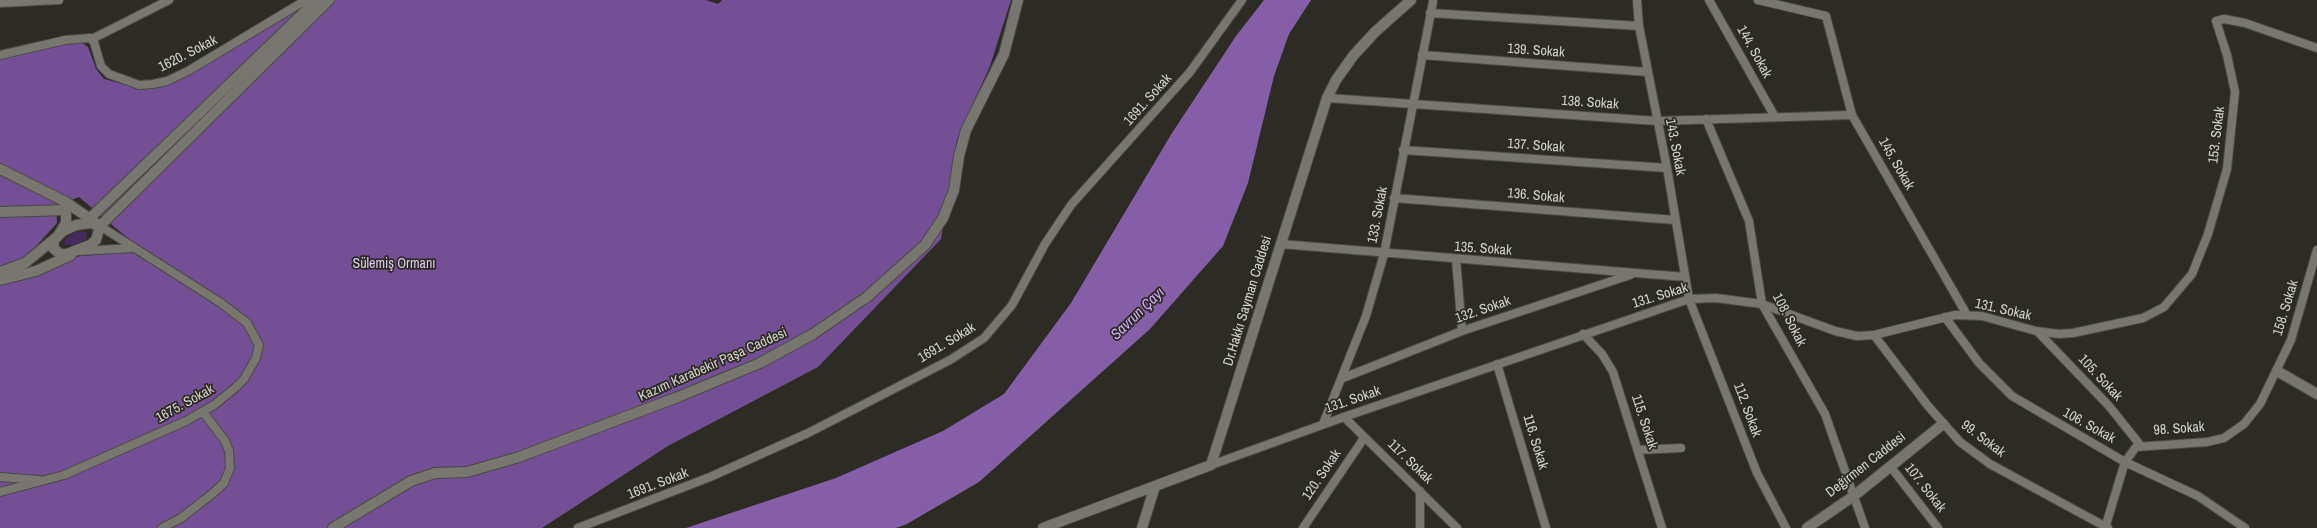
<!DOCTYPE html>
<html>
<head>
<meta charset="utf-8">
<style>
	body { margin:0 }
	canvas { display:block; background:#2c2b24 }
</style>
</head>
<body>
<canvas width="2317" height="528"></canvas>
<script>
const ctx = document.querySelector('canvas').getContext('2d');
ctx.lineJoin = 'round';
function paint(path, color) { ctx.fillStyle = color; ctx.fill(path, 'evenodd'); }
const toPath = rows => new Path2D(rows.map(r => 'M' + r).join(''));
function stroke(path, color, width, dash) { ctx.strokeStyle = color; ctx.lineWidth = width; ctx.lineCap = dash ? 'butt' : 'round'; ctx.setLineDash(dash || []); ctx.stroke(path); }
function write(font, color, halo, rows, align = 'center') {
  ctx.font = font + ' "Archivo Narrow",sans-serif'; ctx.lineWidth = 3.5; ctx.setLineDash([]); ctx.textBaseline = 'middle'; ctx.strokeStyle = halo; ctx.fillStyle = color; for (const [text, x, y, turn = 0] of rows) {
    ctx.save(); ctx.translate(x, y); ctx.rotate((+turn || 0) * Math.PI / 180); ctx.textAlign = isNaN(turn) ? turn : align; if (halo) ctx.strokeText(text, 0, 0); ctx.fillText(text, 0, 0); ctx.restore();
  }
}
paint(toPath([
	[77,231,87,232,86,239,75,245,66,245,64,242,67,237]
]), '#45295f');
paint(toPath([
	[312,0,706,0,718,4,722,0,1011,0,990,66,957,139,941,239,818,367,668,446,542,528,0,528,0,57,69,41,81,42,88,47,96,69,104,79,135,87,152,86,219,57,254,37],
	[79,197,130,240,113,253,73,257,19,279,18,262,30,253,57,223,56,206]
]), '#734f96');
paint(toPath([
	[1264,0,1311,0,1289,34,1274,76,1248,183,1223,246,1150,329,979,482,907,524,896,528,686,528,836,478,943,431,1004,394,1071,303,1172,133,1236,36]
]), '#845fa8');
const minor = toPath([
	[1637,0,1639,26,1667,168,1689,299,1757,473,1786,528],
	[1709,0,1775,117],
	[1758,0,1826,16,1852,115,1967,315],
	[0,3,59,0],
	[1430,13,1639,26],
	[92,39,169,0],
	[0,55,65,40,90,38,94,42,101,66,109,74,139,85,153,84,167,81,188,71,306,0],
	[1422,55,1648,72],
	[1327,98,1657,121,1852,115],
	[1706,119,1749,221,1762,304,1825,414,1865,528],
	[1403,150,1667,168],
	[1394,198,1675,220],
	[1280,244,1685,277],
	[80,251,133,248],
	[1456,259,1462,331],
	[1945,317,1979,363,2012,396,2125,462,2198,496,2245,528],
	[2038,332,2109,406,2141,446],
	[1583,334,1602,354,1613,372,1662,528],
	[1874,335,1928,406,1960,442,1990,464,2108,528],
	[1497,364,1546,528],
	[1343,378,1462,331,1630,275],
	[1344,417,1457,528],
	[1323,424,1366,316,1384,254,1433,2],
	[1638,450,1681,448],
	[1211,465,1344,417,1689,299,1716,298,1762,304,1835,331,1857,336,1874,335,1955,315,1982,316,2036,331,2059,334,2073,333,2143,318,2164,307,2192,274,2208,234,2227,169,2235,92,2227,55,2216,21,2224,19,2245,23,2317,48],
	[1890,466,1938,528],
	[0,477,39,480],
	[1420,491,1420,528],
	[0,492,64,475,186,421,214,405,235,388,244,379,256,358,259,345,247,323,221,303,100,226],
	[162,528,181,518,212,494,224,483,230,468,229,451,225,441,203,412],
	[578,528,710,477,808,433,950,360,984,338,1012,305,1045,244,1071,205,1190,72,1242,0],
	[1303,528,1364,438],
	[2105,528,2125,462,2136,447,2207,442,2224,438,2244,424,2260,404,2291,340,2317,250]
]);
const tertiary = toPath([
	[0,169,66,202],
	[0,212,67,210],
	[89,219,317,0],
	[90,223,100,226,96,240,90,245,67,254,60,254,53,248,54,240,63,231,76,225,90,223],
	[0,272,25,263,58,236,66,223,66,202,100,226,329,0],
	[0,280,36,271,71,255],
	[2277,371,2317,394],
	[333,528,411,481,435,473,467,472,519,457,678,397,760,363,813,334,867,297,925,245,943,218,954,190,959,156,966,130,1004,54,1018,0],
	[1043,528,1211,465,1327,98,1336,80,1353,56,1375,32,1411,0],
	[1142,528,1155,486],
	[1807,528,1855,495,1943,424]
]);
stroke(minor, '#4a4943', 10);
stroke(tertiary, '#4a4943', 12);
stroke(minor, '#78776f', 8);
stroke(tertiary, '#78776f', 10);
write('14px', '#d2d1cd', '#2c2b24', [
	["139. Sokak",1536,51,4],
	["144. Sokak",1754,52,61],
	["1620. Sokak",188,54,-27],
	["1691. Sokak",1148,100,-48],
	["138. Sokak",1590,103,4],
	["153. Sokak",2217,135,-83],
	["137. Sokak",1536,146,4],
	["143. Sokak",1675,147,79],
	["145. Sokak",1896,164,60],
	["136. Sokak",1536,196,5],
	["133. Sokak",1378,215,-79],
	["135. Sokak",1483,249,4],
	["131. Sokak",1660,296,-17],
	["Dr.Hakkı Sayman Caddesi",1248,301,-73],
	["158. Sokak",2286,308,-73],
	["132. Sokak",1483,310,-19],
	["131. Sokak",2003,310,13],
	["108. Sokak",1789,320,63],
	["1691. Sokak",947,343,-31],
	["Kazım Karabekir Paşa Caddesi",713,365,-24],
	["105. Sokak",2100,378,47],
	["131. Sokak",1353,400,-19],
	["1675. Sokak",185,404,-29],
	["112. Sokak",1747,410,70],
	["115. Sokak",1644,422,72],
	["106. Sokak",2089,426,29],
	["98. Sokak",2179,429,-4],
	["99. Sokak",1983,439,37],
	["116. Sokak",1535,442,73],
	["117. Sokak",1410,462,44],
	["Değirmen Caddesi",1866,465,-38],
	["120. Sokak",1322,475,-56],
	["1691. Sokak",658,484,-21],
	["107. Sokak",1925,488,52]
]);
write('14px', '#dccaf2', '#2c2b24', [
	["Sülemiş Ormanı",394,264]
]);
write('italic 15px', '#d3adfc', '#2c2b24', [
	["Savrun Çayı",1138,314,-44]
]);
</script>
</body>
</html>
